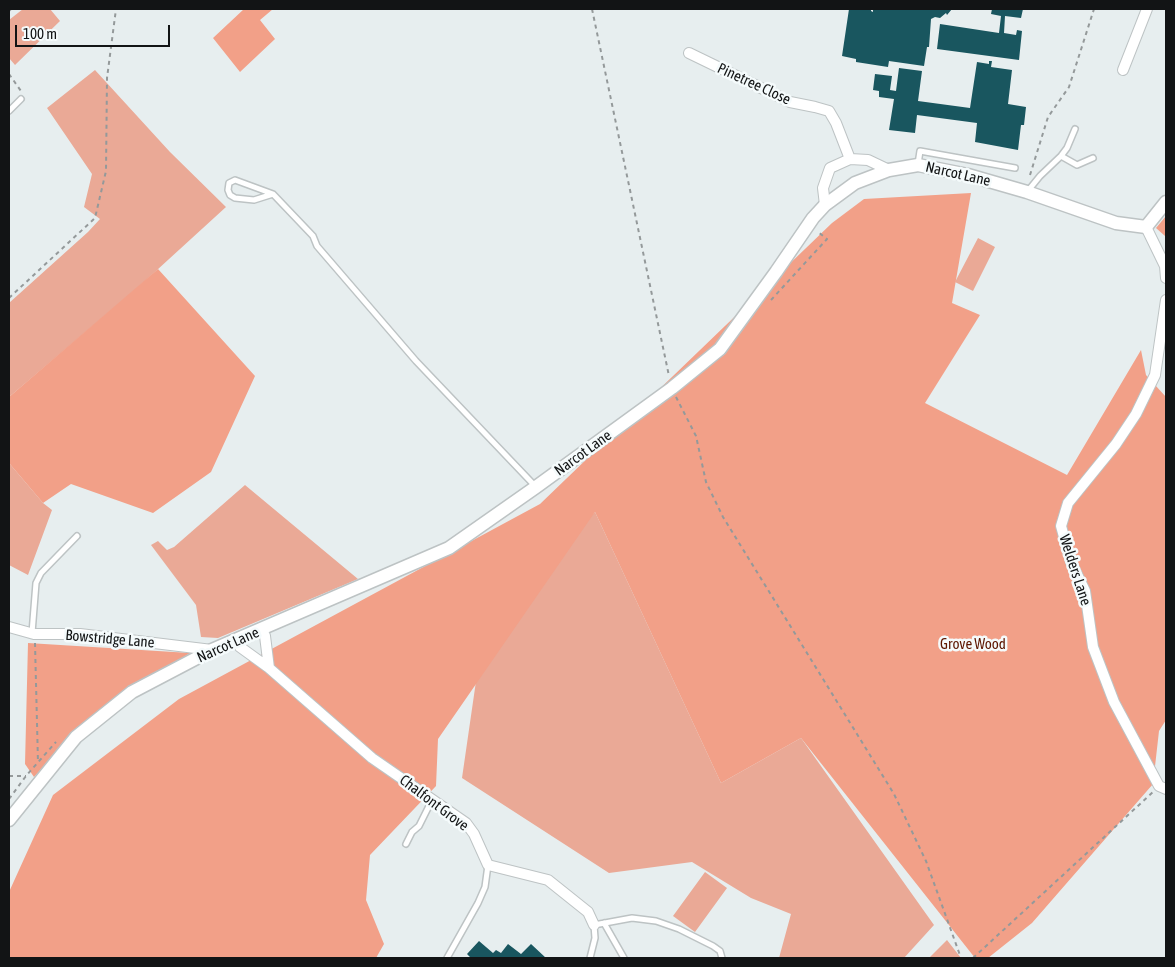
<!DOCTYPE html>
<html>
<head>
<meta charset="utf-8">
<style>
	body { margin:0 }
	#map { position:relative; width:1175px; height:967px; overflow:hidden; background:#e7eeef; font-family:"Asap Condensed",sans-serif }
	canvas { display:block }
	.frame { position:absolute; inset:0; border:10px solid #121415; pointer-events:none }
	.scale { position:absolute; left:15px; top:25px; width:155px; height:22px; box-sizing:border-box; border:2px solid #121415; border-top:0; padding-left:6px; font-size:15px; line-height:18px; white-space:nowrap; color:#121415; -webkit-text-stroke:4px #f5fbfc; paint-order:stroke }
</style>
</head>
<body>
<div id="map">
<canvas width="1175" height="967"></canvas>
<div class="frame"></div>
<div class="scale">100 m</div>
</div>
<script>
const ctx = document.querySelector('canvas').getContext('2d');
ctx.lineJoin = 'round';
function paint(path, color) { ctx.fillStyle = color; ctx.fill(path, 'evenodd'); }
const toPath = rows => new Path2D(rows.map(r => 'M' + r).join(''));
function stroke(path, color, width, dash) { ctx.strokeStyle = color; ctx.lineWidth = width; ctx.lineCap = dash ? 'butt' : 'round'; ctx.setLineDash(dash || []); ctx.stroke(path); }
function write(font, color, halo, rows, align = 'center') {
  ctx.font = font + ' "Asap Condensed",sans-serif'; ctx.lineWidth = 5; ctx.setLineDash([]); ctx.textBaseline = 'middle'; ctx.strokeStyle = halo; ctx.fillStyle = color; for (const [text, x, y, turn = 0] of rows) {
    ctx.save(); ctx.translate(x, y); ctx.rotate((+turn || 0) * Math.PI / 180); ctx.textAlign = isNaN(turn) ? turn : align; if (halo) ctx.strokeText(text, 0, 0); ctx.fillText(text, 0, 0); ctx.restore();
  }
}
paint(toPath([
	[23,9,50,9,60,21,15,65,9,58,9,20],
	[95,70,170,152,226,207,134,291,9,397,9,303,88,232,100,219,84,207,92,174,47,108],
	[978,238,995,247,973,291,955,282],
	[9,463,43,503,52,510,28,575,9,565],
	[245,485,358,579,218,638,201,637,196,605,151,545,158,541,167,550,174,547],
	[595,512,721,783,801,738,934,925,904,958,779,958,791,914,751,898,692,862,609,873,462,778,485,619],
	[705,872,727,888,695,932,673,916],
	[947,940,961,958,929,958]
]), '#eaa996');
paint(toPath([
	[244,9,273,9,260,20,275,39,240,72,213,38],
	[971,193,952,303,980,315,925,403,1067,475,1141,350,1146,375,1166,397,1166,720,1159,731,1153,784,1032,923,988,958,975,958,801,738,721,783,595,512,438,739,436,786,370,855,366,900,384,944,376,958,9,958,9,892,53,795,179,699,540,504,832,223,864,199],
	[1166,216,1166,235,1165,236,1156,228],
	[158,269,255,376,211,472,153,513,71,484,43,503,9,463,9,397],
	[28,643,190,653,80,727,34,777,25,764]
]), '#f2a088');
paint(toPath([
	[849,9,871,9,871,11,873,12,873,9,952,9,947,15,946,13,940,18,935,17,931,19,929,47,927,47,924,66,889,61,888,67,856,62,856,59,842,56],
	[992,9,1023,9,1021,18,1005,16,1004,33,1016,35,1017,30,1022,31,1019,60,937,49,940,24,999,33,1001,16,991,14],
	[989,61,992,61,991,67,1012,70,1008,104,1026,107,1024,125,1021,125,1018,150,975,142,977,123,917,115,915,133,889,130,894,99,879,97,879,91,873,90,875,74,892,76,890,90,896,91,899,68,922,71,918,101,970,108,977,62,989,64],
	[479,941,493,953,496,950,501,953,508,944,521,954,531,944,546,958,469,958,470,957,467,954]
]), '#19565f');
const service = toPath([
	[9,111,21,99],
	[1061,156,1077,165,1093,158],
	[918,164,920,151,1015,168],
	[1027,192,1040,176,1061,156,1067,148,1075,129],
	[273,194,254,200,235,198,230,195,228,190,229,183,235,180,273,194,313,236,317,246,416,361,536,487],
	[32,633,36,583,41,573,77,536],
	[406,844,412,832,419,826,432,800],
	[604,923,624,958],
	[447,958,478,903,485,887,488,865],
	[590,958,595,938,594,925,632,918,656,921,679,929,713,946,720,951,722,958]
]);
const minor = toPath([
	[689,53,790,102,815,107,829,111,836,123,850,159],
	[1123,70,1147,9],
	[825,205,823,188,830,168,850,159,868,160,889,170],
	[1146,227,1165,266,1166,278],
	[1166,300,1155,375,1136,414,1116,444,1068,503,1061,526,1071,562,1085,591,1093,647,1114,702,1159,786,1166,789],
	[9,627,34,634,80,634,212,650],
	[237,640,240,647,269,668,265,636,262,630],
	[269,668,372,758,466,823,474,834,488,865,548,880,588,912,594,925]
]);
const tertiary = toPath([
	[9,820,76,737,132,692,212,650,449,548,536,487,672,388,720,349,776,272,813,218,825,205,855,183,889,170,918,165,968,175,1027,192,1116,223,1146,227,1166,202]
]);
stroke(service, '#bdc3c4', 8);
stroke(minor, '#bdc3c4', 12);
stroke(tertiary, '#bdc3c4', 15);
stroke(toPath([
	[592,9,669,376],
	[9,11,11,9],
	[9,74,21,91],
	[1030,175,1048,117,1069,87,1094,9],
	[9,298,95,218,106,171,107,78,116,9],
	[771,300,827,239,818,232],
	[676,397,696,436,706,482,723,517,894,794,926,861,961,958],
	[35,643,38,763],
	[9,776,26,776],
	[9,799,26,776,56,742],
	[973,958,1153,792]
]), '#94999a', 2, [4, 4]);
stroke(service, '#fff', 5);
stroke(minor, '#fff', 10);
stroke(tertiary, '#fff', 12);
write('15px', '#121415', '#f5fbfc', [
	["Pinetree Close",754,84,25],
	["Narcot Lane",958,174,13],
	["Narcot Lane",583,453,-36],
	["Welders Lane",1075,570,72],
	["Bowstridge Lane",110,639,5],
	["Narcot Lane",228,645,-24],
	["Chalfont Grove",434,803,37]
]);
write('15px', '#5d1600', '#f5fbfc', [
	["Grove Wood",973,644]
]);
</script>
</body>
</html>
